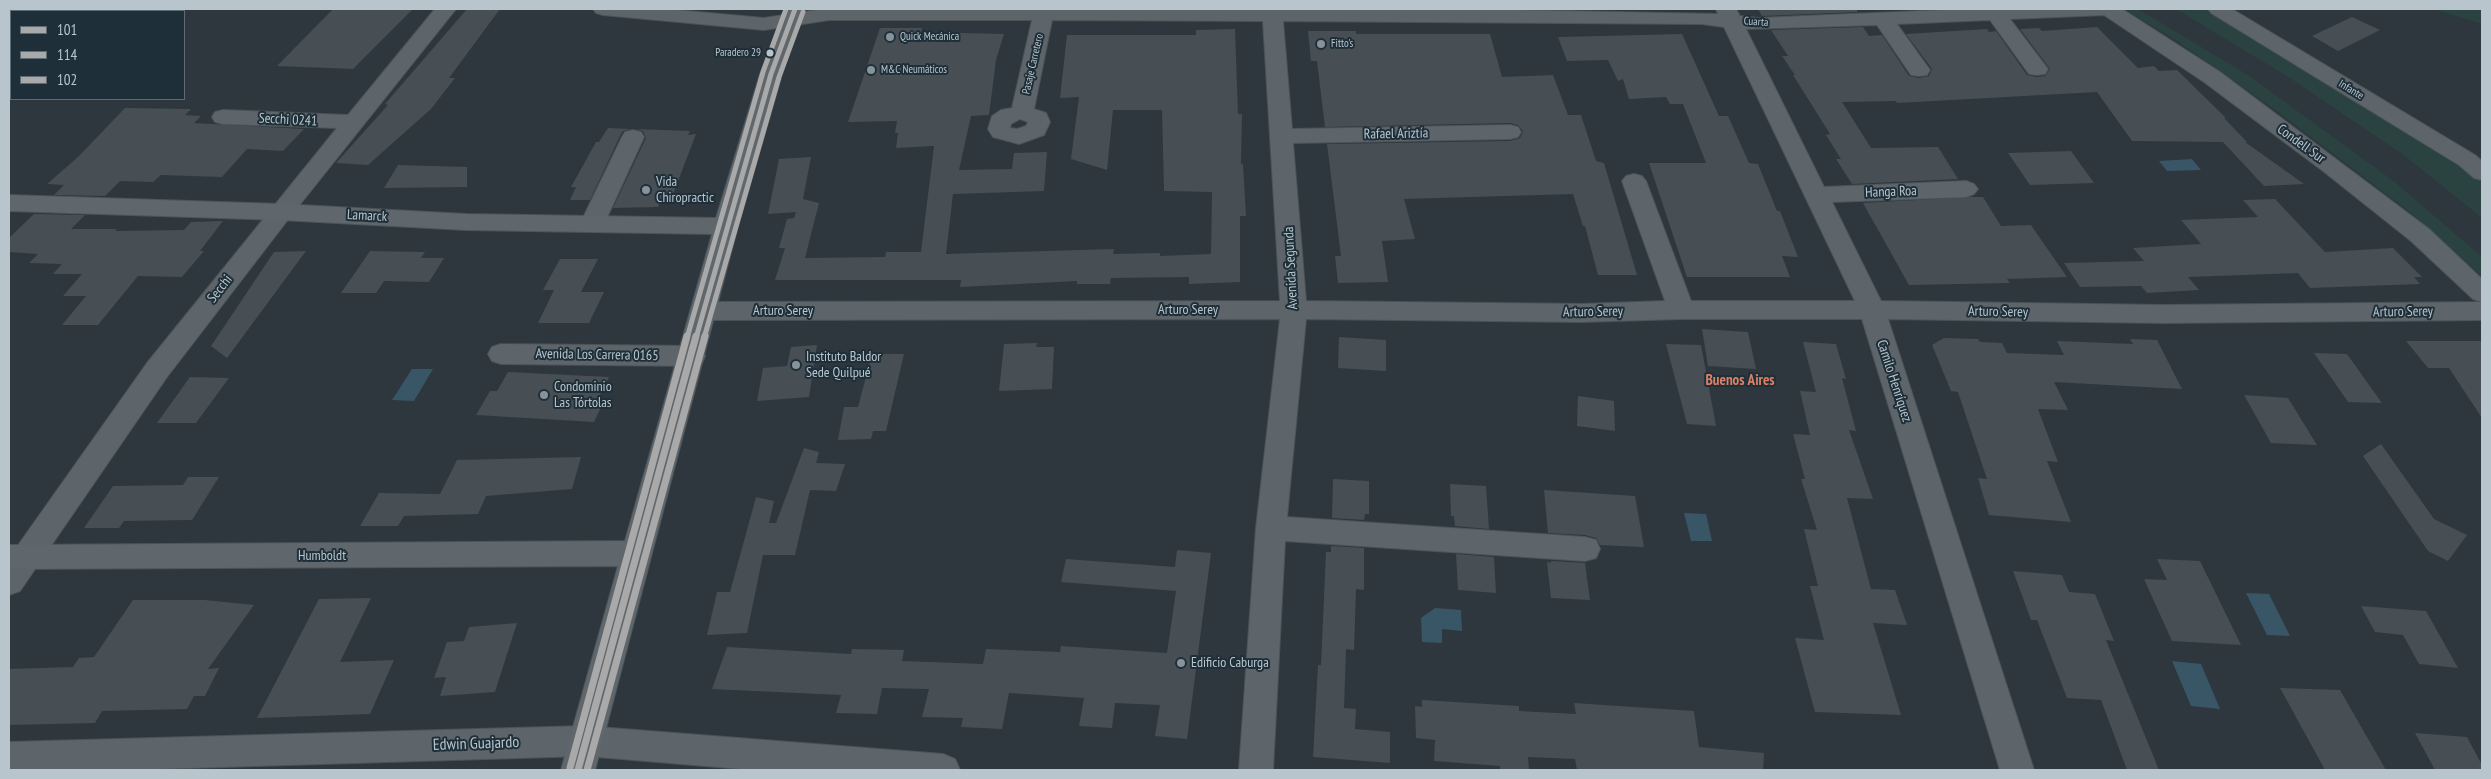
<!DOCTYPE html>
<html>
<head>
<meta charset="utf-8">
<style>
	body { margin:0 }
	#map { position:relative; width:2491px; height:779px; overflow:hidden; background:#2d373d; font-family:"PT Sans Narrow",sans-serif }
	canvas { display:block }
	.frame { position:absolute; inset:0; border:10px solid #b8c5cd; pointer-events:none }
	.legend { position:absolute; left:10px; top:10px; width:175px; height:90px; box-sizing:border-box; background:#1f2f39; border:1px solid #5c6b74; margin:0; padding:6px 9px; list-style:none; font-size:15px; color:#b8c5cd }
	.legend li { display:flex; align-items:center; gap:10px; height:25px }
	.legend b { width:25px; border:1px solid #5c6b74 }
</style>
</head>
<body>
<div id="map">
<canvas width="2491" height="779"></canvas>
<div class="frame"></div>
<ul class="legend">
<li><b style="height:6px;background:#a9a9a9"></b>101</li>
<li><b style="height:6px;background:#a9a9a9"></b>114</li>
<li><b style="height:6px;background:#a9a9a9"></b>102</li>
</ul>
</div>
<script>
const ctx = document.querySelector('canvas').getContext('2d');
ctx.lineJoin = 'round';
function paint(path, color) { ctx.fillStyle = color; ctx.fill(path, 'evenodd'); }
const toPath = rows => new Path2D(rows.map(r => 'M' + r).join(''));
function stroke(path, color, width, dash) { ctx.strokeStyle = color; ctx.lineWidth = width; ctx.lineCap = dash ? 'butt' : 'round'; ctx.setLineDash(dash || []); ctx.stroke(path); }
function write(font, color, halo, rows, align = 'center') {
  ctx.font = font + ' "PT Sans Narrow",sans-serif'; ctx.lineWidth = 4; ctx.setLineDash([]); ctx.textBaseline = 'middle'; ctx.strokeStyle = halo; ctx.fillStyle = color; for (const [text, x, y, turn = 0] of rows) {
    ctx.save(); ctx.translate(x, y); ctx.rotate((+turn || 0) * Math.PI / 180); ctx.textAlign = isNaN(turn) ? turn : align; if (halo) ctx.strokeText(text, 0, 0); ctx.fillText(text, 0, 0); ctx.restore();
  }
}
paint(toPath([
	[2123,9,2138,9,2248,75,2395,182,2482,257,2482,276,2411,213,2281,114,2171,37],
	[2176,9,2205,9,2454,160,2482,181,2482,218,2405,156,2290,78],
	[2433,9,2482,9,2482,24]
]), '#2a4341');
paint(toPath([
	[2192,159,2201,170,2167,171,2159,161],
	[412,369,433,369,414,401,392,400],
	[1684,513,1706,514,1712,541,1691,541],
	[2246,593,2269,594,2290,636,2267,635],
	[1435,608,1461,610,1462,631,1442,629,1442,643,1422,642,1421,618],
	[2172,661,2201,664,2220,709,2191,706]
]), '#395667');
paint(toPath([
	[333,9,413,9,353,69,277,66],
	[467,9,500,9,449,78,455,78,431,109,368,165,336,163,388,105,385,104],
	[1758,9,1857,9,1857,12,1762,16],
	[2352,17,2380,30,2338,51,2312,36],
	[1863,27,1869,36,1882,35,1909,76,1919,78,1929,76,1932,69,1906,34,1987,29,1989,32,1996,31,2027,75,2037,77,2045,76,2050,69,2020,29,2039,28,2042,31,2097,27,2138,68,2154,66,2159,71,2177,70,2226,118,2224,118,2247,142,2245,142,2304,184,2264,186,2223,142,2132,141,2097,92,1897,103,1896,101,1842,102,1871,148,1938,147,1958,179,1852,184,1836,159,1841,159,1826,135,1830,134,1793,75,1795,75,1782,56,1788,56,1771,30],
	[880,28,922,28,921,32,1004,34,996,60,989,115,971,116,959,170,1012,169,1014,153,1047,152,1044,191,953,194,946,254,1114,249,1113,254,1160,253,1160,256,1211,254,1212,192,1164,191,1162,110,1113,110,1107,170,1071,159,1079,97,1060,98,1067,35,1196,35,1196,30,1235,29,1238,114,1242,114,1241,164,1243,164,1246,216,1240,216,1240,282,1189,284,1189,277,1111,278,1110,284,1077,284,1077,281,960,287,961,280,775,280,785,248,779,248,787,219,794,218,796,212,768,214,779,159,811,157,803,199,819,203,805,258,885,257,886,252,921,252,934,146,896,148,898,133,895,133,897,121,848,122],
	[1308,31,1356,31,1356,34,1490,34,1502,77,1553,75,1568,115,1581,115,1596,161,1604,163,1637,275,1598,275,1585,226,1583,226,1573,194,1404,199,1415,239,1382,241,1388,282,1338,283,1335,256,1341,256,1327,144,1510,141,1520,138,1523,131,1518,125,1510,123,1325,127,1317,61,1311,61],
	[1682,34,1719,116,1728,116,1749,163,1758,164,1777,211,1780,211,1798,257,1782,256,1790,277,1687,277,1649,163,1706,163,1683,104,1670,104,1666,97,1629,99,1623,79,1618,81,1608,60,1567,61,1558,37],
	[125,108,191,109,185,115,201,116,194,123,304,129,283,151,247,149,222,177,161,175,153,182,120,181,105,196,54,195,64,185,47,184,78,157],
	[608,128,630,129,623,131,620,136,590,200,570,200,576,187,571,187,596,142,599,142],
	[637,129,690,131,688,135,696,134,672,197,662,197,658,207,613,208,646,138,643,131],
	[2071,151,2094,183,2030,185,2008,153],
	[398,165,467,167,467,187,384,188],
	[1971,197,1983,197,2001,226,2031,225,2067,277,2007,279,2010,283,1909,285,1863,203],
	[2275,199,2325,252,2393,248,2422,277,2414,277,2420,284,2310,288,2298,273,2188,277,2199,290,2147,293,2141,286,2080,287,2064,263,2144,261,2133,248,2201,244,2181,220,2258,217,2243,200],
	[34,214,85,215,71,229,117,229,115,231,184,230,191,222,223,221,200,251,204,251,182,277,138,276,98,325,62,325,86,296,63,296,82,274,53,274,62,264,29,263,38,254,9,252,9,238],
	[306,251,227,358,211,346,274,252],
	[370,251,425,252,421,258,444,258,429,282,384,281,376,293,341,293],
	[560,259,598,259,581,292,604,292,589,323,538,323,554,290,543,290],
	[1702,329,1748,332,1756,369,1708,366],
	[1339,337,1386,340,1386,371,1338,368],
	[1944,338,1978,339,1980,342,2002,343,2007,353,2064,355,2057,341,2133,344,2130,339,2157,340,2182,389,2054,382,2068,410,2038,409,2058,462,2047,461,2071,522,1989,515,1978,478,1987,479,1958,392,1951,391,1932,345],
	[2406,341,2482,341,2482,418,2449,368,2428,368],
	[1803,342,1836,344,1846,379,1842,378,1856,431,1849,430,1873,499,1847,498,1871,589,1895,590,1907,625,1873,623,1901,715,1815,712,1795,638,1824,640,1810,586,1818,586,1804,529,1817,530,1801,479,1805,479,1793,434,1810,435,1800,391,1816,392],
	[1037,343,1036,347,1054,347,1052,389,999,391,1004,344],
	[1666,344,1701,345,1716,426,1687,424],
	[817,345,809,397,757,401,763,368,787,366,791,347],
	[2314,353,2347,354,2382,403,2348,402],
	[872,354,904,354,886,431,873,431,871,439,838,440,844,407,858,407],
	[508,372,609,377,598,399,605,399,594,422,476,415,490,391,497,391],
	[190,377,229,378,196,423,157,423],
	[2244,395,2288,398,2317,445,2271,443],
	[1578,396,1614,401,1615,431,1577,426],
	[2381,444,2434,519,2467,535,2448,561,2428,551,2363,456],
	[804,448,819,452,816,463,845,464,836,491,810,490,795,555,763,555,747,633,707,635,717,592,730,592,756,497,774,501,769,523,776,523],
	[581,457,572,489,486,496,478,514,404,516,398,526,360,526,379,493,440,494,457,460],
	[188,477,219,477,192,520,124,521,119,528,84,528,113,486,183,485],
	[1333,479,1369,481,1369,514,1365,514,1364,520,1332,518],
	[1450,484,1486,486,1489,529,1455,526,1454,516,1451,516],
	[1544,490,1635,496,1644,547,1600,545,1596,538,1585,535,1548,533],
	[1331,546,1364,548,1364,590,1356,589,1354,650,1346,649,1344,708,1356,709,1355,729,1390,732,1390,763,1313,757,1318,665,1321,665,1326,552,1331,552],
	[1177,550,1211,553,1187,739,1155,736,1160,705,1115,703,1112,728,1079,726,1084,698,1009,693,1002,729,961,727,963,718,922,717,929,689,882,688,877,714,836,713,841,695,712,689,727,647,851,654,852,649,904,650,902,661,983,664,986,649,1060,652,1061,646,1167,653,1176,591,1061,582,1066,559,1175,567],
	[1456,554,1494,557,1496,593,1458,590],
	[2157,559,2200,561,2241,645,2172,641,2144,579,2167,580],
	[1551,561,1585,563,1590,600,1551,598,1547,562,1551,563],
	[2013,571,2062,575,2069,592,2095,594,2114,641,2106,640,2159,770,2127,770,2101,700,2067,698,2037,620,2031,620],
	[371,598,340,662,394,660,370,714,257,718,319,599],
	[133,600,205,600,254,605,208,669,219,668,205,696,194,696,187,709,102,711,95,723,9,725,9,669,73,667,79,658,94,657],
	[2361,606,2426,611,2458,668,2419,664,2403,635,2375,632],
	[517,623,495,692,440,696,446,677,434,678,447,642,464,641,469,627],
	[2280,688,2340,690,2386,770,2325,770],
	[1422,700,1519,706,1519,711,1576,714,1574,703,1694,711,1699,747,1764,753,1763,770,1577,770,1575,759,1528,757,1529,770,1500,770,1500,766,1434,761,1435,740,1416,738,1415,706,1422,707],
	[2415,733,2467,737,2482,765,2482,770,2435,770]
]), '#474f54');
const minor = toPath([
	[72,9,94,9,93,11,71,11,72,9],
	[435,9,456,9,290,217,167,377,20,591,9,595,9,558,147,363,337,128,223,124,215,122,212,117,215,112,223,110,348,115,435,9],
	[593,9,666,9,764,18,823,9,1467,9,1718,14,1716,9,1736,9,1740,16,1758,18,1967,9,2122,9,2220,72,2429,229,2482,279,2482,302,2473,299,2411,241,2323,171,2204,82,2104,15,2010,19,2048,69,2045,74,2037,75,2029,74,1990,20,1897,24,1930,70,1927,75,1919,76,1911,75,1877,25,1746,29,1824,187,1966,181,1974,184,1978,189,1974,194,1966,197,1832,202,1881,301,2163,305,2482,302,2482,320,2163,323,1888,319,2034,770,2000,770,1862,319,1681,319,1582,322,1306,319,1287,517,1585,537,1596,540,1600,549,1596,558,1585,561,1285,541,1273,770,1239,770,1256,528,1280,319,704,320,695,317,691,311,695,305,704,302,1280,301,1263,21,1052,20,1034,109,1046,113,1050,122,1044,135,1019,144,993,137,988,129,992,116,1001,110,1012,108,1032,20,829,20,764,30,603,15,596,13,593,9],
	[1283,21,1702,24,1724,27,1855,301,1691,301,1646,181,1642,176,1634,174,1626,176,1622,181,1665,301,1582,304,1306,301,1293,143,1510,139,1518,137,1521,132,1518,127,1510,125,1292,129,1283,21],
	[1020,119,1028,122,1026,126,1017,129,1010,128,1011,124,1020,119],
	[2208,9,2232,9,2475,155,2482,161,2482,180,2474,178,2459,165,2211,13,2208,9],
	[9,66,11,66,11,80,9,80,9,66],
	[633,130,641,132,644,137,604,224,601,230,592,232,583,230,580,224,622,137,625,132,633,130],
	[501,344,692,346,702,349,705,356,702,363,692,366,501,364,492,361,488,354,492,347,501,344],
	[585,726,943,754,955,759,960,770,753,770,585,756,125,770,9,770,9,742,585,726]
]);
const major = toPath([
	[785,9,805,9,782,74,738,226,595,770,561,770,618,566,9,569,9,545,625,541,712,234,466,230,281,220,9,211,9,195,281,204,466,214,716,218,760,74,785,9]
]);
stroke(minor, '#4b5357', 2);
stroke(major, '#4b5459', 2);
paint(minor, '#5e656a');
paint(major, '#60676c');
stroke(toPath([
	[696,338,771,74,795,9]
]), '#a9a9a9', 5);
stroke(toPath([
	[578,770,696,336]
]), '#a9a9a9', 7);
stroke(toPath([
	[704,338,779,77,803,12]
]), '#a9a9a9', 5);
stroke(toPath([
	[587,770,705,336]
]), '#a9a9a9', 7);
stroke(toPath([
	[687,338,763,72,786,9]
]), '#a9a9a9', 5);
stroke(toPath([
	[570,768,687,336]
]), '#a9a9a9', 7);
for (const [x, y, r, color] of [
	[890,37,5,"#87939b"],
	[1321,44,5,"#87939b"],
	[770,53,4.5,"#b8c5cd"],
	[871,70,5,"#87939b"],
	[646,190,5,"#87939b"],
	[796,365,5,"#87939b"],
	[544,395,5,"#87939b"],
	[1181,663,5,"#87939b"]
]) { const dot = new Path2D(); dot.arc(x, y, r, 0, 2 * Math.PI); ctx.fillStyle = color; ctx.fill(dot); stroke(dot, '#1f2f39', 2); }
write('11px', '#b8c5cd', '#1f2f39', [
	["Cuarta",1756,22,4],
	["Pasaje Carretero",1033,64,-77],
	["Infante",2351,90,31]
]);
write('11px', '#b8c5cd', '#1f2f39', [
	["Quick Mecánica",900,37],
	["Fitto's",1331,44],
	["M&C Neumáticos",881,70]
], 'left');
write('11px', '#b8c5cd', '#1f2f39', [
	["Paradero 29",761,53]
], 'right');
write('14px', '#b8c5cd', '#1f2f39', [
	["Secchi 0241",288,120,3],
	["Rafael Ariztía",1396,134,-1],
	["Condell Sur",2301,144,36],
	["Hanga Roa",1891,192,-2],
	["Lamarck",367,216,3],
	["Avenida Segunda",1291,268,-93],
	["Secchi",220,289,-52],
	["Arturo Serey",1188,310],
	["Arturo Serey",783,311],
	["Arturo Serey",1593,312,-1],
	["Arturo Serey",1998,312,1],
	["Arturo Serey",2403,312,-1],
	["Avenida Los Carrera 0165",597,355,1],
	["Camilo Henríquez",1894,381,72],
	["Humboldt",322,556]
]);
write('14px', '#b8c5cd', '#1f2f39', [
	["Vida",656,182],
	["Chiropractic",656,198],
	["Instituto Baldor",806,357],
	["Sede Quilpué",806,373],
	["Condominio",554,387],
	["Las Tórtolas",554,403],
	["Edificio Caburga",1191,663]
], 'left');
write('bold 15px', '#d98067', '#1f2f39', [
	["Buenos Aires",1740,381]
]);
write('16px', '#b8c5cd', '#1f2f39', [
	["Edwin Guajardo",476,744,-2]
]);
</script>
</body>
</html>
